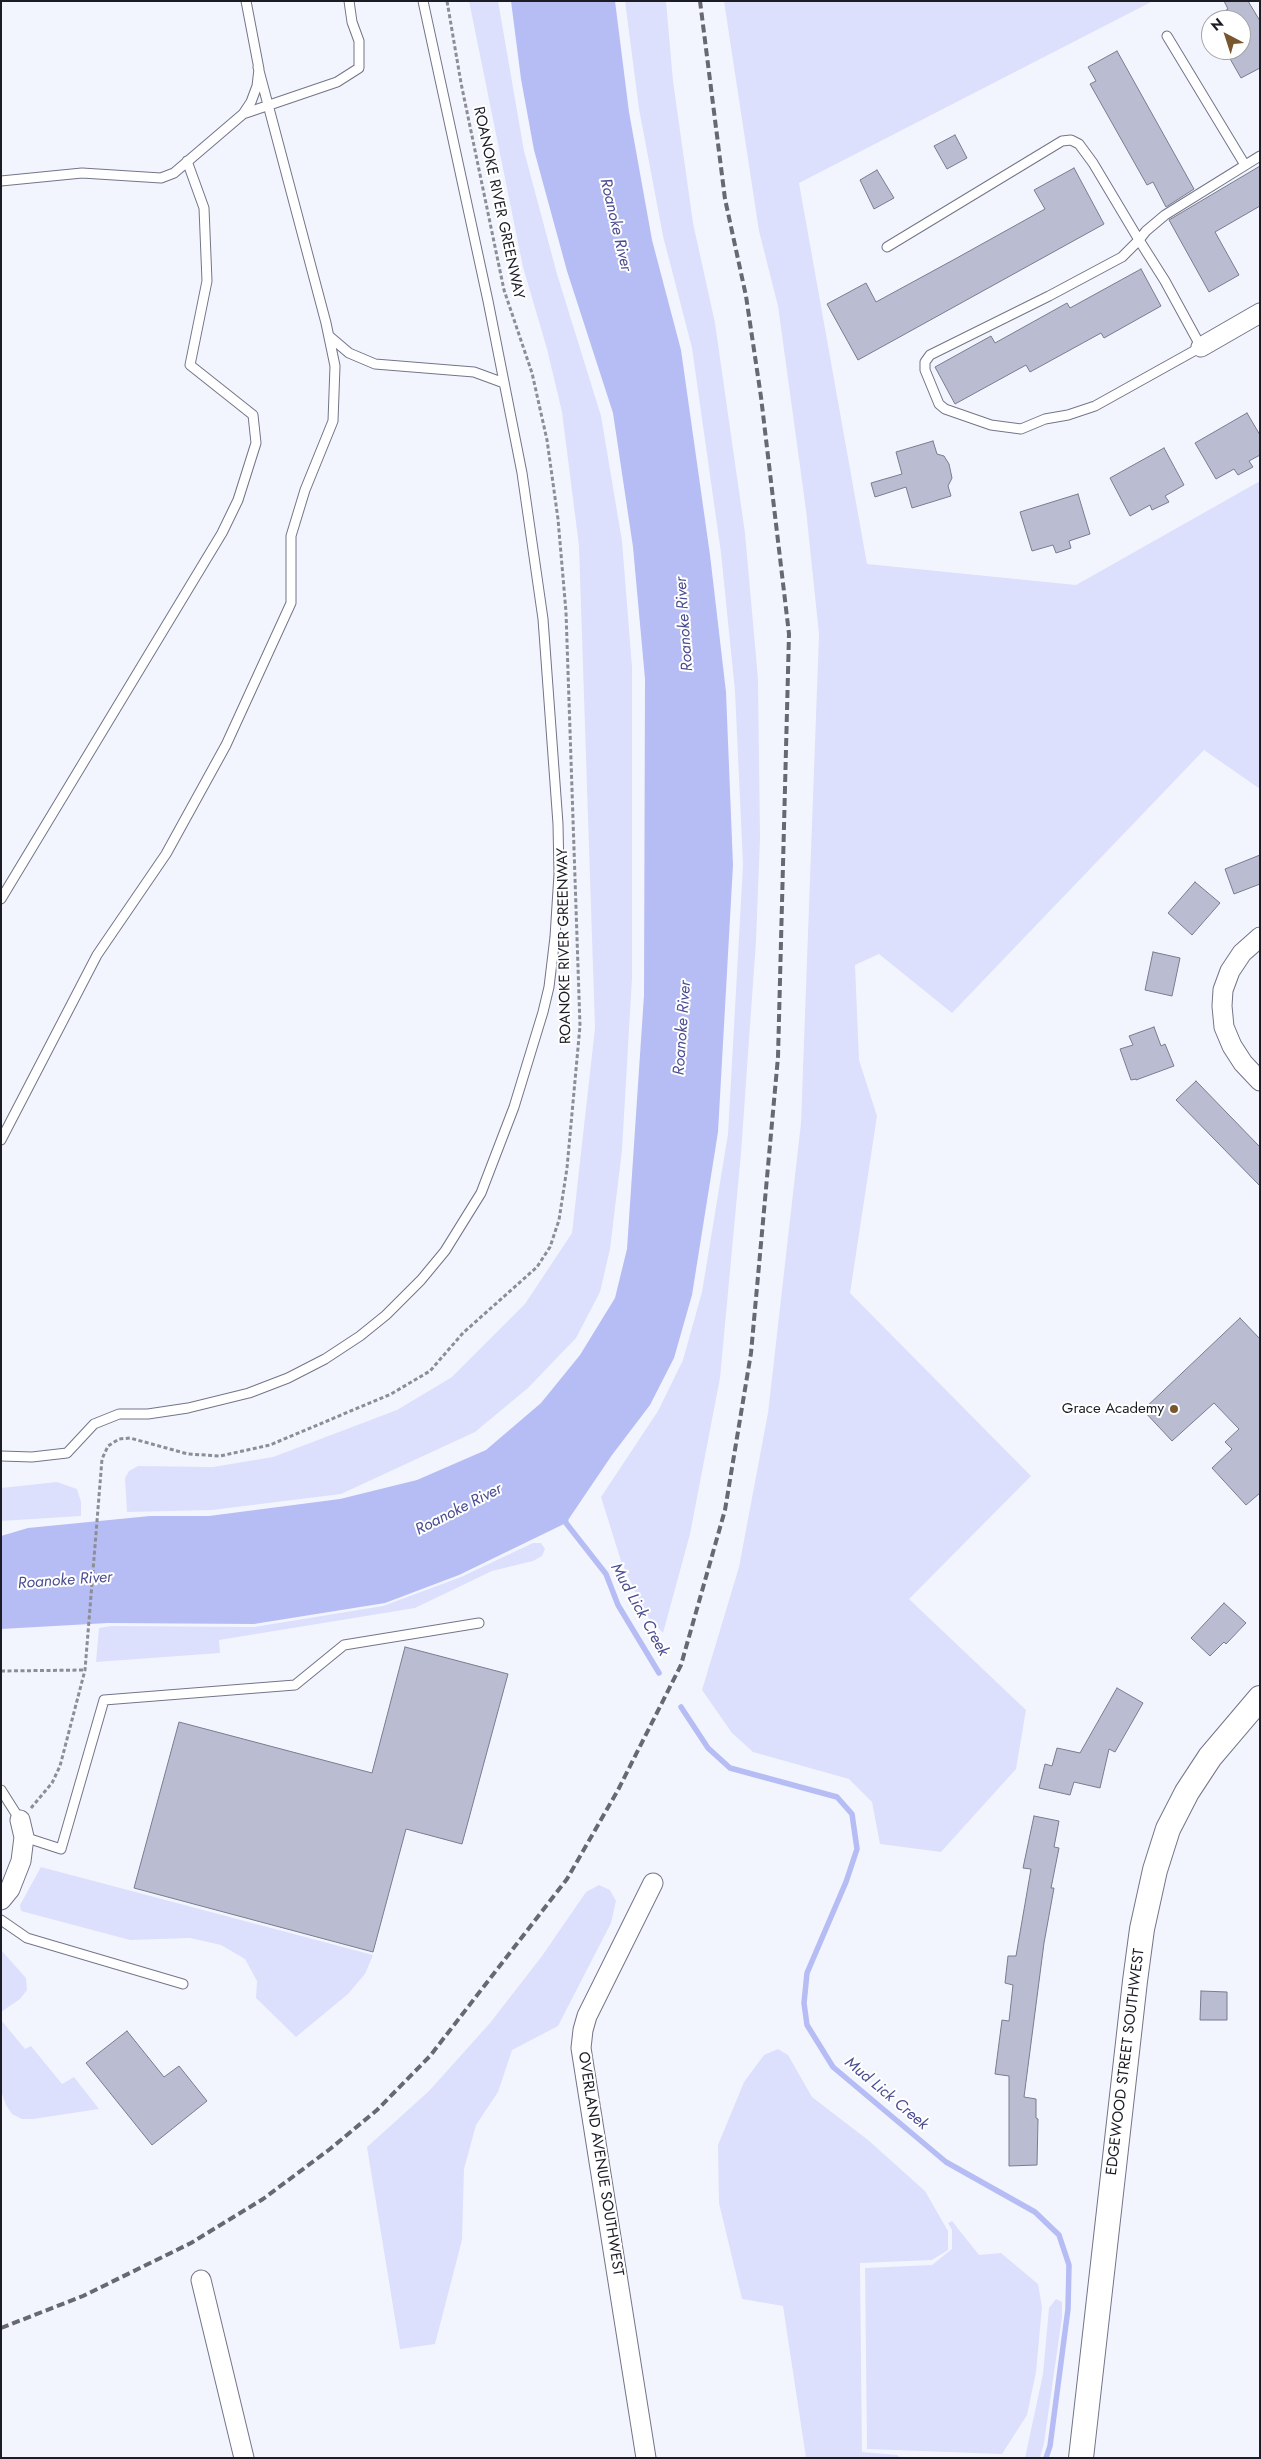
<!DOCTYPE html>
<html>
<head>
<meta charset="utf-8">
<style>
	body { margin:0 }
	#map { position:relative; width:1261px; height:2459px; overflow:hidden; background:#f3f5fe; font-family:Jost,sans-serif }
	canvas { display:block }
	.frame { position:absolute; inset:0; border:2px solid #1b1c24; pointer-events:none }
	.north { position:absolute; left:1201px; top:10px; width:50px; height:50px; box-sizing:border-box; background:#fff; border:1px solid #a4a4a7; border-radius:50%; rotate:320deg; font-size:14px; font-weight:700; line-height:20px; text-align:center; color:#1b1c24 }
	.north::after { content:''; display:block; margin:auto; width:18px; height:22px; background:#78562e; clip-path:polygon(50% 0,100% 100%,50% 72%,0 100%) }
</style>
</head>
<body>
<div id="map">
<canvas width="1261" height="2459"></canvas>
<div class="frame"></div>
<div class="north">N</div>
</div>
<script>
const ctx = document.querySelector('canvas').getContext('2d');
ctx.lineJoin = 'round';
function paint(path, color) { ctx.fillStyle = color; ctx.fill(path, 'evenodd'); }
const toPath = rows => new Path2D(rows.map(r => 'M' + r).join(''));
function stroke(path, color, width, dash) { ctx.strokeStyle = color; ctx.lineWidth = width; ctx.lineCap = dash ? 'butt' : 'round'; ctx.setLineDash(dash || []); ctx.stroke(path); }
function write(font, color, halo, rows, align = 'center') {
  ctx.font = font + ' Jost,sans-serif'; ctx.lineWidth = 4; ctx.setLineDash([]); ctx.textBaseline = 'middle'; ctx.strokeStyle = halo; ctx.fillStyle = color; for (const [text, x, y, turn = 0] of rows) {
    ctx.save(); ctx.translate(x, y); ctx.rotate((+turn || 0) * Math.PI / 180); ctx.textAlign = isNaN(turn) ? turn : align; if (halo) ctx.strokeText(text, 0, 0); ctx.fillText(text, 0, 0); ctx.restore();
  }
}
paint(toPath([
	[469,1,498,1,524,151,557,274,601,416,622,541,632,667,632,978,622,1150,610,1249,600,1292,576,1338,528,1388,475,1432,341,1494,212,1510,127,1512,125,1478,129,1471,138,1466,213,1467,273,1457,397,1410,452,1377,525,1304,572,1233,595,1028,579,546,562,412,547,349,523,267],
	[625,1,666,1,673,81,693,223,715,323,745,533,758,679,760,839,756,941,741,1153,720,1378,690,1534,663,1633,646,1615,621,1561,601,1497,658,1411,683,1360,702,1292,728,1134,743,865,735,691,721,553,692,348,663,236,639,109],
	[724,1,1153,1,799,183,867,564,1076,585,1260,481,1260,789,1204,750,952,1013,879,954,855,965,859,1060,877,1116,850,1293,1031,1476,909,1599,1026,1710,1016,1769,941,1852,880,1844,872,1802,849,1779,753,1752,732,1733,702,1690,739,1567,768,1413,801,1123,819,634,806,510,778,306,759,231],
	[57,1482,77,1489,81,1502,81,1516,1,1521,1,1488],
	[533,1543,541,1543,545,1549,542,1556,533,1561,492,1571,415,1608,219,1640,220,1653,96,1662,99,1628,111,1626,254,1627,383,1606,461,1577],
	[41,1867,373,1955,365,1974,348,1994,296,2037,256,1998,257,1981,245,1959,221,1945,190,1938,130,1940,21,1911,20,1905],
	[599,1885,610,1890,616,1901,611,1923,558,2026,512,2050,498,2092,476,2125,464,2169,462,2240,435,2344,400,2349,367,2147,429,2091,490,2023,542,1956,586,1892],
	[1,1950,26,1978,27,1990,20,1999,1,2012],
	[1,2020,25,2049,31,2046,62,2084,74,2077,99,2109,33,2119,22,2119,12,2114,6,2105,1,2091],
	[778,2049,788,2055,812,2097,868,2140,925,2191,948,2231,948,2250,932,2260,860,2263,862,2452,897,2455,901,2458,806,2458,783,2306,742,2299,719,2203,718,2145,744,2082,764,2055],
	[952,2221,979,2255,1001,2253,1038,2284,1042,2307,1036,2372,1027,2415,1002,2454,867,2449,865,2268,932,2265,952,2249,952,2230,948,2223],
	[1056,2299,1062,2302,1062,2317,1044,2443,1040,2458,1025,2458,1043,2374,1049,2308]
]), '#dce0fc');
paint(toPath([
	[511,1,615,1,629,112,652,240,681,350,710,555,726,692,733,865,718,1132,692,1295,674,1358,650,1405,612,1455,566,1523,459,1575,385,1603,254,1624,108,1623,1,1629,1,1536,28,1528,150,1516,209,1516,340,1499,417,1480,486,1450,541,1403,580,1355,615,1298,627,1249,644,995,645,679,633,547,613,413,567,271,534,150,521,79]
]), '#b6bcf4');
stroke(toPath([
	[565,1515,566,1523,606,1574,618,1605,659,1673],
	[681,1707,708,1748,730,1768,837,1797,852,1814,857,1849,846,1882,807,1973,804,2003,807,2025,833,2067,946,2162,1035,2212,1059,2235,1069,2265,1068,2309,1050,2446,1046,2458]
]), '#b6bcf4', 5.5);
const building = toPath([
	[1224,1,1248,1,1260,21,1260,68,1241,78,1225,50,1241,50,1241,20,1209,20,1228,9,1224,1],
	[1117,51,1194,189,1166,207,1153,182,1147,185,1090,84,1096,81,1088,67,1117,51],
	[955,135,967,158,947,169,934,146,955,135],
	[1260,166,1260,206,1215,232,1239,275,1209,292,1169,220,1260,166],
	[1074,168,1104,224,858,360,827,304,866,283,876,302,955,259,1045,209,1034,190,1074,168],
	[877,170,894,198,874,209,860,180,877,170],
	[1141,269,1161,306,1104,338,1101,333,1030,372,1026,365,955,404,935,367,991,336,995,343,1067,303,1070,308,1141,269],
	[1247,413,1260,435,1260,455,1249,461,1253,467,1238,475,1234,469,1216,479,1195,443,1247,413],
	[933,441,937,454,944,456,949,464,952,478,948,486,951,496,912,508,906,487,875,497,871,483,902,474,896,452,933,441],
	[1164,448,1184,485,1165,496,1169,502,1152,510,1150,505,1130,516,1110,478,1164,448],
	[1078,494,1090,534,1069,541,1071,548,1056,553,1053,545,1032,551,1020,512,1078,494],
	[1260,855,1260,884,1234,894,1225,869,1260,855],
	[1195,882,1220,903,1192,935,1168,913,1195,882],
	[1153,952,1180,958,1172,996,1145,990,1153,952],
	[1154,1027,1161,1046,1165,1044,1174,1066,1136,1080,1136,1079,1131,1080,1120,1049,1133,1045,1129,1036,1154,1027],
	[1196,1081,1260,1147,1260,1186,1176,1100,1196,1081],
	[1240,1318,1260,1339,1260,1493,1246,1505,1212,1468,1232,1449,1225,1442,1239,1429,1214,1403,1172,1441,1143,1410,1240,1318],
	[1224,1603,1246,1623,1226,1644,1224,1642,1210,1656,1191,1638,1224,1603],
	[405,1647,508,1674,462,1844,406,1829,373,1952,134,1888,179,1722,372,1773,405,1647],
	[1117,1688,1143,1703,1115,1752,1109,1749,1100,1788,1074,1782,1070,1795,1039,1788,1045,1764,1052,1766,1057,1748,1080,1753,1117,1688],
	[1034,1816,1059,1821,1054,1847,1059,1848,1051,1888,1054,1888,1044,1943,1024,2097,1036,2099,1036,2118,1038,2119,1037,2165,1009,2166,1009,2076,995,2074,1002,2020,1009,2021,1013,1985,1005,1983,1008,1956,1016,1956,1031,1869,1023,1868,1034,1816],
	[1201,1991,1227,1992,1227,2020,1200,2020,1201,1991],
	[127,2031,164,2077,179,2066,207,2101,152,2145,86,2063,127,2031]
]);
paint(building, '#babdd2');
stroke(building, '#797b8f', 1);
const service = toPath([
	[1167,36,1245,165],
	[243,114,337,82,359,68,359,41,352,22,349,1],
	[1,181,82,173,161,178,174,173,243,114,251,102,257,86,259,69,246,1],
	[887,247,1062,141,1071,140,1079,144,1093,163,1139,240,1165,281,1201,347,1095,406,1068,415,1045,419,1021,429,991,425,945,409,939,404,925,370,925,362,930,355,1049,296,1122,257,1139,240,1146,231,1165,215,1260,156],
	[329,336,349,353,375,364,474,372,504,383],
	[1,899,222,533,238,500,256,443,253,415,190,365,207,281,204,208,187,161],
	[1,1140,97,955,166,854,226,745,291,603,291,536,305,490,333,421,335,366,326,323,258,67],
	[1,1456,32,1457,67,1453,94,1424,119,1414,148,1414,188,1408,249,1393,288,1378,325,1359,360,1336,386,1315,421,1280,445,1251,481,1193,514,1107,543,1012,549,987,555,937,559,874,558,824,543,619,522,473,488,301,423,1],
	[1,1790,20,1820],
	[24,1837,61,1849,104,1700,295,1685,344,1645,479,1623],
	[1,1920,27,1938,183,1984]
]);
const minor = toPath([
	[1201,347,1260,313],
	[1260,937,1242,953,1230,971,1223,990,1222,1006,1224,1027,1232,1046,1243,1063,1260,1081],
	[1,1900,10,1889,21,1861,24,1837,20,1820],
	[201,2280,244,2458],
	[646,2458,581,2048,583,2030,587,2016,653,1883]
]);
const tertiary = toPath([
	[1081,2458,1135,1981,1142,1929,1155,1870,1168,1829,1187,1792,1210,1757,1260,1698]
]);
stroke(service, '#737589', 11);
stroke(minor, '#737589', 21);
stroke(tertiary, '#737589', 26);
stroke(toPath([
	[1,1671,85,1670],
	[31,1808,52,1783,60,1766,85,1670,102,1459,108,1446,119,1439,130,1438,188,1454,220,1456,270,1445,391,1394,430,1371,463,1333,537,1267,550,1247,559,1220,567,1168,580,1026,566,612,558,519,547,440,532,373,504,290,461,83,447,1]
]), '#8c8e96', 3, [4, 2.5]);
stroke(service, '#fff', 9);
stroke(minor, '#fff', 19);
stroke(tertiary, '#fff', 24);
stroke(toPath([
	[1,2328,83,2296,191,2243,263,2199,330,2149,377,2110,430,2056,567,1879,618,1790,681,1665,725,1510,751,1353,778,1057,789,634,761,397,746,296,725,199,700,1]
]), '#676870', 4, [8, 4]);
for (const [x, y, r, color] of [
	[1174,1409,5,"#78562e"]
]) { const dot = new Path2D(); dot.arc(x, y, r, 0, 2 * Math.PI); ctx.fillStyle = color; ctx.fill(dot); stroke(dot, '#fff', 2); }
write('15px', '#1b1c24', '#fff', [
	["ROANOKE RIVER GREENWAY",498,203,78],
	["ROANOKE RIVER GREENWAY",565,946,-91],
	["EDGEWOOD STREET SOUTHWEST",1126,2062,-83],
	["OVERLAND AVENUE SOUTHWEST",600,2164,81]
]);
write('15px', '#1b1c24', '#fff', [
	["Grace Academy",1164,1409]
], 'right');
write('italic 16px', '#4b4d91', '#fff', [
	["Roanoke River",615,225,77],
	["Roanoke River",685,624,-94],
	["Roanoke River",683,1028,-86],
	["Roanoke River",459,1510,-27],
	["Roanoke River",65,1581,-4],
	["Mud Lick Creek",639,1610,61],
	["Mud Lick Creek",886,2094,40]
]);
</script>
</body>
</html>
